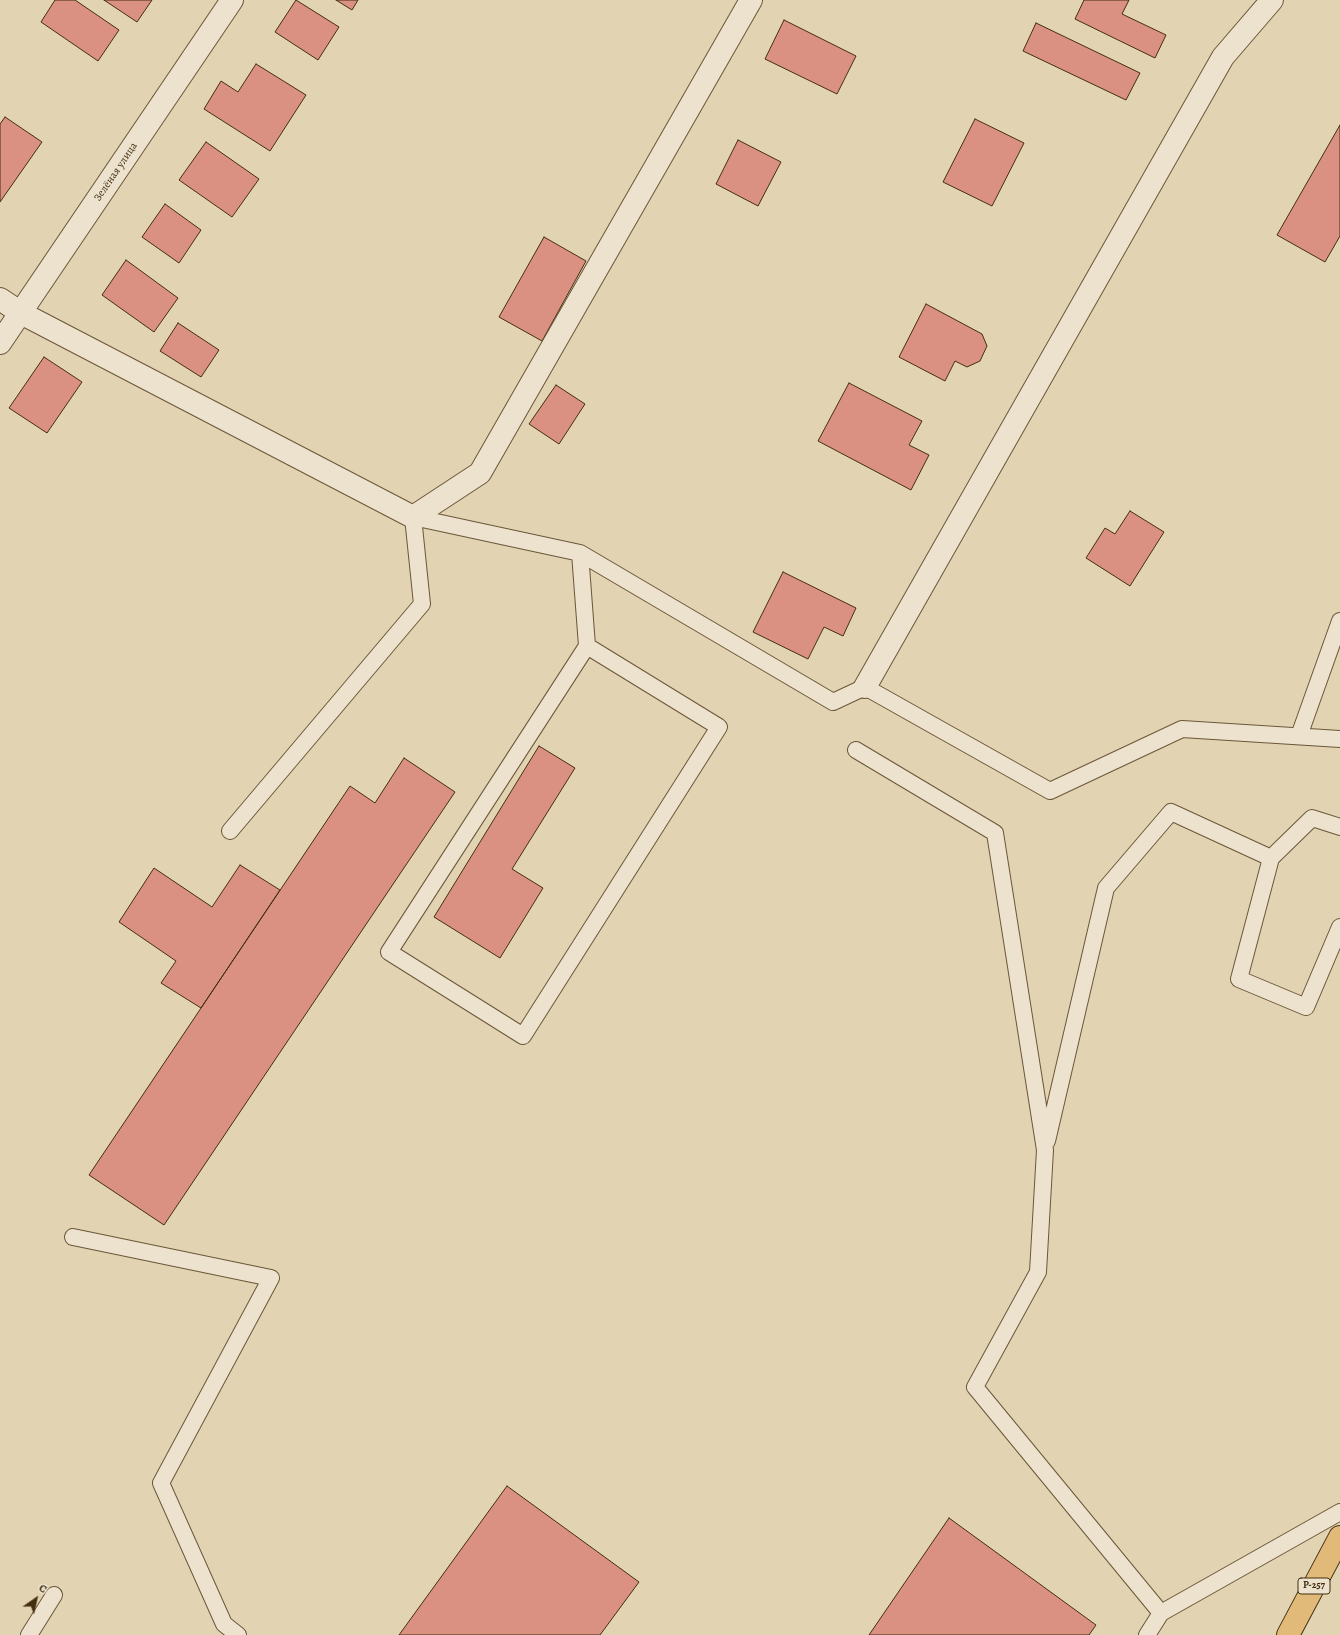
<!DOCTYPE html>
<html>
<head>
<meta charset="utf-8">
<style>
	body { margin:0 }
	#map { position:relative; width:1340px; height:1635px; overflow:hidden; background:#e2d3b3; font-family:Alegreya,serif }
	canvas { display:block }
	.north { position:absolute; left:16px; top:1579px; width:40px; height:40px; -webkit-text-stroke:3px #ece2ce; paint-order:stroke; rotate:34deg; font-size:11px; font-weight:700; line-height:16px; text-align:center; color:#432e0f }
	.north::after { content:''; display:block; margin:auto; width:14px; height:18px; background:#432e0f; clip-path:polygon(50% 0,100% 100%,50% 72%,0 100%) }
</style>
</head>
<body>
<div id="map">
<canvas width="1340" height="1635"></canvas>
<div class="north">С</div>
</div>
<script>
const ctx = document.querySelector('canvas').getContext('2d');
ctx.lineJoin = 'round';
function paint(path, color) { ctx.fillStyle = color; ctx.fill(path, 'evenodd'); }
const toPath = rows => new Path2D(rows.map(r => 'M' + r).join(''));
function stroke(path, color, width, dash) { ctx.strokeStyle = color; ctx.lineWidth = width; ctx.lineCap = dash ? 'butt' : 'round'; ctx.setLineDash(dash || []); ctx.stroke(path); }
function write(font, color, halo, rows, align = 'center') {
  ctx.font = font + ' Alegreya,serif'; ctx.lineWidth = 3.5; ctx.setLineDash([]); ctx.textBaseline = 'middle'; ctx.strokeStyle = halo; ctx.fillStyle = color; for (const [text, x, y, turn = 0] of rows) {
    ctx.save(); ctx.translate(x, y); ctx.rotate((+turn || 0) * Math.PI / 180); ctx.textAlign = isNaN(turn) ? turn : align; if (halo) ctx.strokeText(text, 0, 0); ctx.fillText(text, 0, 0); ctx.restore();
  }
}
const building = toPath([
	[55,0,75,0,119,30,98,61,41,22,55,0],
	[104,0,152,0,137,22,104,0],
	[296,0,339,27,318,60,275,32,296,0],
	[336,0,358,0,352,10,336,0],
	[1084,0,1129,0,1122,14,1166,35,1155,58,1075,19,1084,0],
	[784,20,856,56,837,94,765,59,784,20],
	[1036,23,1140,73,1126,100,1023,51,1036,23],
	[256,64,306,95,270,151,204,109,221,81,238,92,256,64],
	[5,117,42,142,0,202,0,124,5,117],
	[975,119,1024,143,992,206,943,182,975,119],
	[1340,125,1340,236,1325,262,1277,235,1340,125],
	[738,140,781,162,758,206,716,184,738,140],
	[206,142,259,179,232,217,179,180,206,142],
	[165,204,201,230,179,263,142,237,165,204],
	[544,237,586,261,542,341,499,317,544,237],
	[126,260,178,298,154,332,102,295,126,260],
	[926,304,982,334,987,346,980,361,967,367,955,361,945,381,899,357,926,304],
	[178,323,219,350,201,377,160,351,178,323],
	[44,357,82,382,47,433,9,408,44,357],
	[849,383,922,421,909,445,929,455,911,490,818,441,849,383],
	[556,385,585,404,559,444,529,424,556,385],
	[1130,511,1164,532,1130,586,1086,558,1105,528,1115,534,1130,511],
	[783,572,856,608,843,636,824,627,808,659,753,632,783,572],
	[539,746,575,768,512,869,543,888,500,958,434,917,539,746],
	[404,758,455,792,164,1225,89,1175,350,786,375,803,404,758],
	[240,865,280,890,201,1008,161,983,176,961,119,922,154,868,212,907,240,865],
	[507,1486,639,1582,600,1635,399,1635,507,1486],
	[949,1518,1096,1625,1089,1635,869,1635,949,1518]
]);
paint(building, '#db9182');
stroke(building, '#432e0f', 1);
const service = toPath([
	[580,553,587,646,389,952,523,1036,719,727,587,646],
	[1299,736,1340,621],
	[856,750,995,833,1045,1150,1038,1272,975,1387,1161,1613],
	[1340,827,1312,818,1271,858,1239,979,1306,1007,1340,927],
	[230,831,422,604,413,517,580,553,833,702,865,687,1050,791,1182,729,1340,739],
	[1047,1141,1106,888,1171,812,1271,858],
	[73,1237,271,1278,161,1483,224,1624,238,1635],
	[29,1635,54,1595],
	[1147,1635,1161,1613,1340,1512]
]);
const minor = toPath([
	[0,299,21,313,413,517,480,473,751,0],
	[0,343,232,0],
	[865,687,1223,57,1272,0]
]);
const trunk = toPath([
	[1288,1635,1340,1537]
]);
stroke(service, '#6b5738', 18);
stroke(minor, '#6b5738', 24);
stroke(trunk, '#432e0f', 24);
stroke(service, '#ece2ce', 16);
stroke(minor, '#ece2ce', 22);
stroke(trunk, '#e1ba7a', 22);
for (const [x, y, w] of [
	[1314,1586,32]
]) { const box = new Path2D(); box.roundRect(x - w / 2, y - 8, w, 16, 3); ctx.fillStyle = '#ece2ce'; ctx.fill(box); stroke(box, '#432e0f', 1); }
write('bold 10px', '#432e0f', null, [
	["Р-257",1314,1586]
]);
write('11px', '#432e0f', '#ece2ce', [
	["Зелёная улица",116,172,-56]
]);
</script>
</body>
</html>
